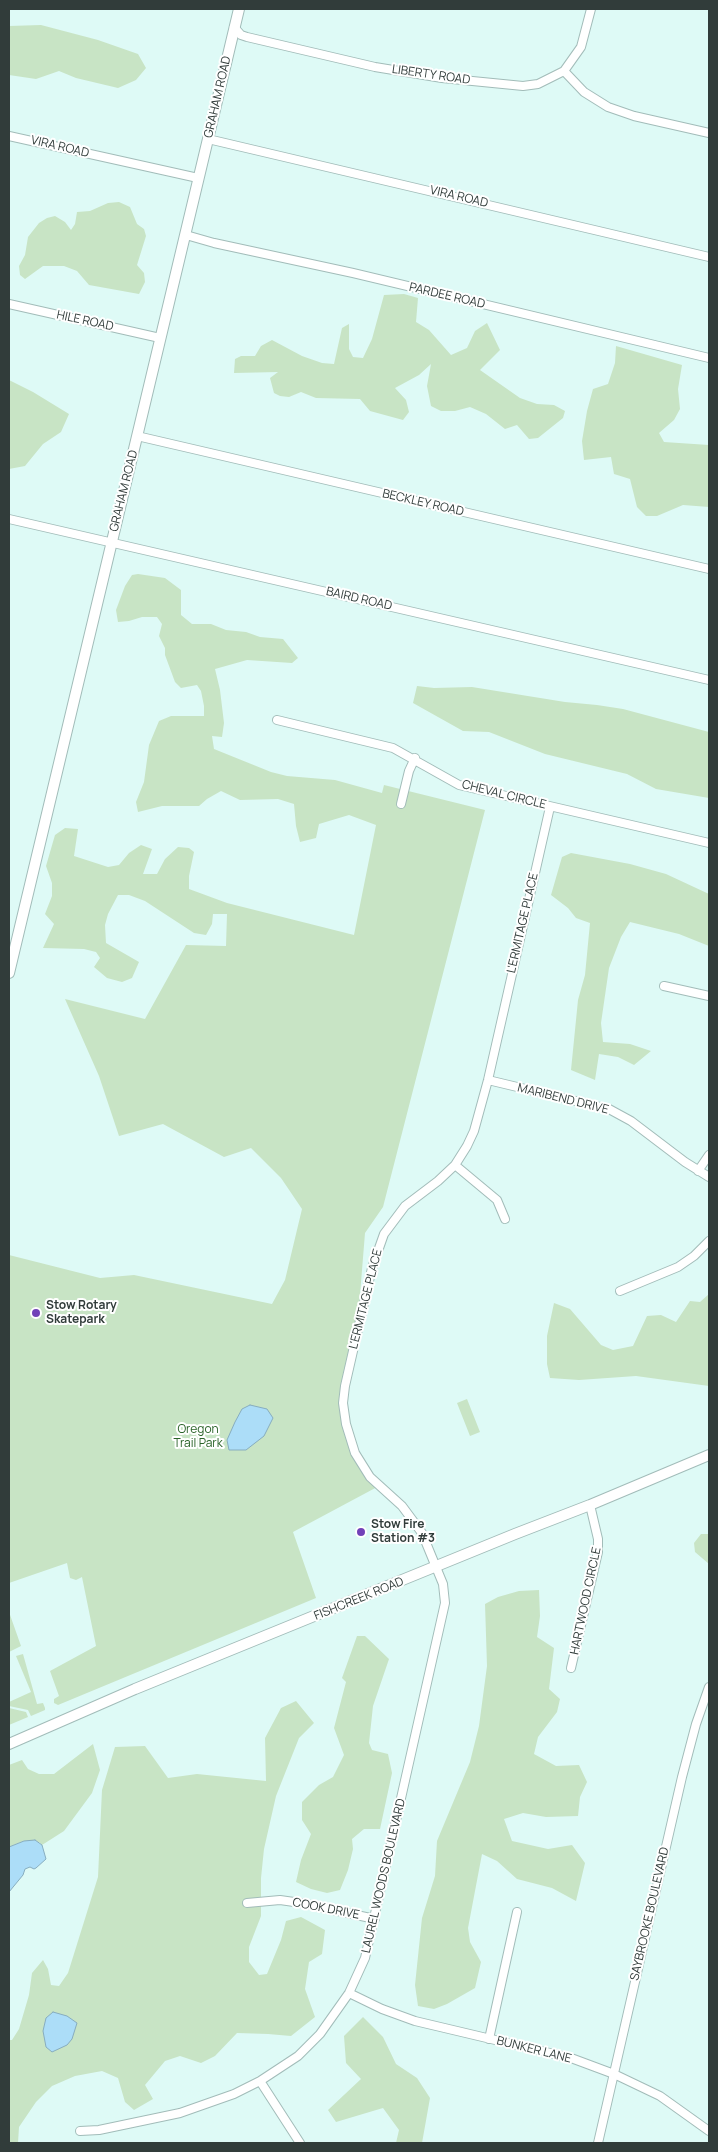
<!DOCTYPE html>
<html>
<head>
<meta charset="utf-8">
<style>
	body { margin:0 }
	#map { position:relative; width:718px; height:2152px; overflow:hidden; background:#defaf6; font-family:Manrope,sans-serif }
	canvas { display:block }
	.frame { position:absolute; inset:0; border:10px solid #313c3a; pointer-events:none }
</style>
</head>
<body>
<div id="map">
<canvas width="718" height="2152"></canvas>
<div class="frame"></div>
</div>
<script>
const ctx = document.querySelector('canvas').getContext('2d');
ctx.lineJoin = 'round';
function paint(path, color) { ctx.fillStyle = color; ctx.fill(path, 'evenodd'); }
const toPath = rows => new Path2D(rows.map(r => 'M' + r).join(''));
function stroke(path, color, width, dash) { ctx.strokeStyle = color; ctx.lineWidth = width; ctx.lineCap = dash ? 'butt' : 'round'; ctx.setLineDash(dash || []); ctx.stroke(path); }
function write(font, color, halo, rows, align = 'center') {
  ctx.font = font + ' Manrope,sans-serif'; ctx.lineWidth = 4; ctx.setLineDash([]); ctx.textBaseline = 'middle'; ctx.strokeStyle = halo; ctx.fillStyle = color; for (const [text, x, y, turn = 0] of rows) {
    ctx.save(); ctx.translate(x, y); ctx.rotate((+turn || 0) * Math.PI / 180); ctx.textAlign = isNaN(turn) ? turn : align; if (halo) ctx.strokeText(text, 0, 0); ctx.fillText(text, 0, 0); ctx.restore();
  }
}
paint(toPath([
	[41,25,98,40,138,54,146,68,136,80,118,88,76,78,59,71,36,79,9,75,9,26],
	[119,202,130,207,137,224,144,229,146,236,137,265,144,273,145,282,139,294,89,285,77,271,64,266,43,266,25,279,20,275,19,266,25,255,28,237,39,223,47,218,55,216,65,222,71,230,75,224,77,212,90,211,108,203],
	[404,294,418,298,416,322,429,330,451,355,467,348,475,331,487,323,500,350,480,370,520,398,537,404,554,405,565,411,563,418,538,438,529,439,517,425,505,429,486,414,470,407,455,411,441,411,431,406,427,386,431,364,419,375,395,388,406,400,409,412,403,420,370,411,360,399,316,398,301,392,289,397,280,396,274,393,270,378,278,372,234,373,235,359,241,356,255,356,261,346,272,340,302,356,322,363,334,364,342,328,349,324,349,349,353,357,363,358,372,339,384,295],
	[616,346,682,365,678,389,680,409,674,420,659,433,664,442,709,445,709,507,683,505,657,516,646,516,637,507,630,479,614,474,611,457,584,460,582,441,587,411,593,389,608,384,615,363],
	[9,380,33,392,69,414,61,432,43,444,25,466,9,469],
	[138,574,165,578,181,590,181,615,192,624,211,624,226,630,246,632,260,637,283,639,298,658,292,663,247,660,215,669,220,690,224,723,222,737,212,736,214,749,271,772,287,776,335,780,382,793,384,785,485,810,383,1207,365,1233,357,1332,345,1386,350,1438,379,1486,293,1532,316,1598,58,1705,54,1703,54,1699,59,1696,50,1671,96,1646,82,1577,76,1580,70,1578,67,1563,9,1583,9,1255,100,1278,134,1275,272,1304,285,1280,302,1209,281,1178,251,1148,224,1157,163,1124,119,1136,99,1076,65,999,145,1019,186,945,226,946,227,914,213,914,212,924,206,935,194,933,145,901,129,895,118,895,108,914,105,925,106,943,139,962,132,978,122,982,107,978,94,967,100,958,96,952,84,949,43,948,54,924,45,914,52,896,52,883,46,866,55,835,65,828,78,829,74,856,108,867,119,865,129,853,141,845,152,849,143,874,157,874,165,859,178,847,189,848,194,852,189,876,189,889,227,903,354,935,376,825,349,815,319,824,316,838,300,842,296,826,294,804,278,799,240,800,221,791,207,799,199,806,162,806,138,812,136,802,144,782,149,745,159,721,171,716,204,716,204,706,201,691,197,685,181,688,175,682,165,655,165,648,159,636,162,624,157,617,142,617,129,621,118,622,116,610,125,586,132,575],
	[417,686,434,688,472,687,565,702,597,705,623,709,709,732,709,798,656,789,627,774,545,754,489,732,463,731,413,703],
	[571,853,630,864,666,874,709,894,709,946,679,934,630,922,621,937,609,968,601,1023,603,1042,630,1044,651,1051,634,1065,618,1057,599,1054,595,1080,571,1070,578,1000,585,975,590,923,576,918,568,908,551,895,562,857],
	[709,1294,709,1386,636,1376,579,1380,550,1378,547,1364,547,1336,554,1303,570,1309,601,1345,613,1350,633,1346,647,1316,661,1315,676,1322,690,1301,700,1302],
	[467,1399,480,1432,470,1436,457,1403],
	[701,1534,709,1534,709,1564,695,1552,694,1543],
	[539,1590,540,1616,537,1637,554,1648,549,1689,560,1699,557,1712,538,1737,534,1754,556,1766,579,1765,587,1782,580,1797,578,1816,546,1817,523,1813,504,1819,512,1841,548,1849,572,1845,585,1863,576,1901,552,1888,517,1879,497,1861,482,1854,468,1928,470,1942,481,1962,475,1988,447,2004,434,2009,418,2006,415,1985,422,1918,435,1876,437,1841,470,1762,479,1726,487,1666,485,1604,498,1597,519,1591],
	[9,1612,21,1646,9,1652],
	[357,1636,365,1636,389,1659,373,1706,369,1743,372,1750,388,1754,392,1773,380,1829,364,1829,352,1839,353,1849,348,1870,340,1890,327,1893,311,1889,296,1882,301,1860,311,1834,302,1820,302,1802,319,1785,333,1777,344,1755,334,1728,346,1682,342,1678],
	[23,1654,37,1704,43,1703,45,1708,45,1710,31,1716,28,1710,9,1706,9,1702,31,1692,16,1656],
	[296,1701,314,1723,299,1738,276,1796,264,1849,261,1878,261,1916,249,1947,249,1962,259,1975,267,1974,281,1940,286,1921,301,1917,325,1930,322,1954,309,1962,305,1989,315,2017,291,2036,268,2034,237,2033,215,2056,201,2063,180,2056,165,2061,145,2085,153,2099,134,2110,125,2102,118,2078,102,2071,75,2076,52,2086,36,2102,19,2127,18,2143,9,2143,9,2040,12,2040,19,2029,29,1995,32,1973,43,1960,48,1969,51,1985,59,1986,68,1973,98,1877,102,1790,115,1747,145,1746,168,1778,197,1774,266,1781,265,1738,281,1708],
	[9,1708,26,1712,28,1717,9,1725],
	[93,1744,100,1770,92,1793,64,1831,42,1845,39,1842,24,1841,9,1847,9,1765,22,1760,28,1769,39,1774,54,1774],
	[363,2017,383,2037,396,2064,417,2078,430,2098,422,2143,396,2143,399,2130,383,2108,336,2122,328,2110,361,2079,346,2063,344,2036]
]), '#c8e4c5');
const water = toPath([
	[250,1405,267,1409,273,1418,264,1436,246,1450,229,1450,227,1440,235,1422,242,1409,250,1405],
	[35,1840,42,1845,46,1859,36,1868,34,1869,30,1867,25,1869,23,1875,9,1892,9,1847,24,1841,35,1840],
	[53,2012,67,2016,77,2023,72,2039,67,2045,52,2052,46,2047,43,2031,46,2018,53,2012]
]);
paint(water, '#acddf8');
stroke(water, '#87adbf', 1);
const street = toPath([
	[234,27,241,35,247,37,375,67,442,78,523,86,538,84,564,71,581,47,591,9],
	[564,71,584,92,608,107,634,116,709,133],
	[9,136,198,178],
	[208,139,709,257],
	[186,235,214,243,353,273,709,358],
	[9,304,160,338],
	[137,436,709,569],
	[9,519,709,680],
	[277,720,393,748,459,785,709,843],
	[401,804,409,771,415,758],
	[664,986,709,996],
	[488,1080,609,1109,631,1121,685,1162,709,1177],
	[455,1165,497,1200,505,1219],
	[698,1171,709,1155],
	[620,1291,678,1267,694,1256,709,1241],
	[571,1668,598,1552,598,1539,590,1505],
	[247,1903,280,1900,301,1903,375,1919],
	[349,1993,382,2009,415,2021,571,2058,614,2074,660,2096,709,2131],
	[489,2039,517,1912],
	[260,2081,300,2143],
	[80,2131,99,2130,180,2113,234,2094,260,2081,298,2056,320,2034,349,1993,365,1958,445,1603,443,1584,422,1533,402,1506,370,1477,355,1453,346,1424,343,1403,345,1386,372,1268,384,1234,405,1206,438,1181,455,1165,467,1146,474,1131,488,1080,550,807],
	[598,2143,682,1777,696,1724,709,1687]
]);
const secondary = toPath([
	[9,973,239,9],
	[9,1744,135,1689,515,1534,590,1505,709,1455]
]);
stroke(street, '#a2bcb9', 10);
stroke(secondary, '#a2bcb9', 12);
stroke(street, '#fff', 8);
stroke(secondary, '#fff', 10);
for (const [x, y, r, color] of [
	[36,1313,5,"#7141b8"],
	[361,1532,5,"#7141b8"]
]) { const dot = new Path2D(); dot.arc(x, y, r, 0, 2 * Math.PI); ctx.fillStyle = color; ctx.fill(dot); stroke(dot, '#fff', 2); }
write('12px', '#313c3a', '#fff', [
	["LIBERTY ROAD",431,75,8],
	["GRAHAM ROAD",218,97,-77],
	["VIRA ROAD",60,147,13],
	["VIRA ROAD",459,197,13],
	["PARDEE ROAD",447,296,13],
	["HILE ROAD",85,321,12],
	["GRAHAM ROAD",124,491,-76],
	["BECKLEY ROAD",423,503,13],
	["BAIRD ROAD",359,599,13],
	["CHEVAL CIRCLE",504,795,14],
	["L'ERMITAGE PLACE",523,923,-77],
	["MARIBEND DRIVE",563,1099,14],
	["L'ERMITAGE PLACE",366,1299,-76],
	["FISHCREEK ROAD",359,1599,-22],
	["HARTWOOD CIRCLE",586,1601,-78],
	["LAUREL WOODS BOULEVARD",384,1876,-77],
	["COOK DRIVE",326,1909,11],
	["SAYBROOKE BOULEVARD",650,1914,-77],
	["BUNKER LANE",534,2050,14]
]);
write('bold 12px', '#313c3a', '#fff', [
	["Stow Rotary",46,1306],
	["Skatepark",46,1320],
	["Stow Fire",371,1525],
	["Station #3",371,1539]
], 'left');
write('12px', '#2a6328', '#fff', [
	["Oregon",198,1430],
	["Trail Park",198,1444]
]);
</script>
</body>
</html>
